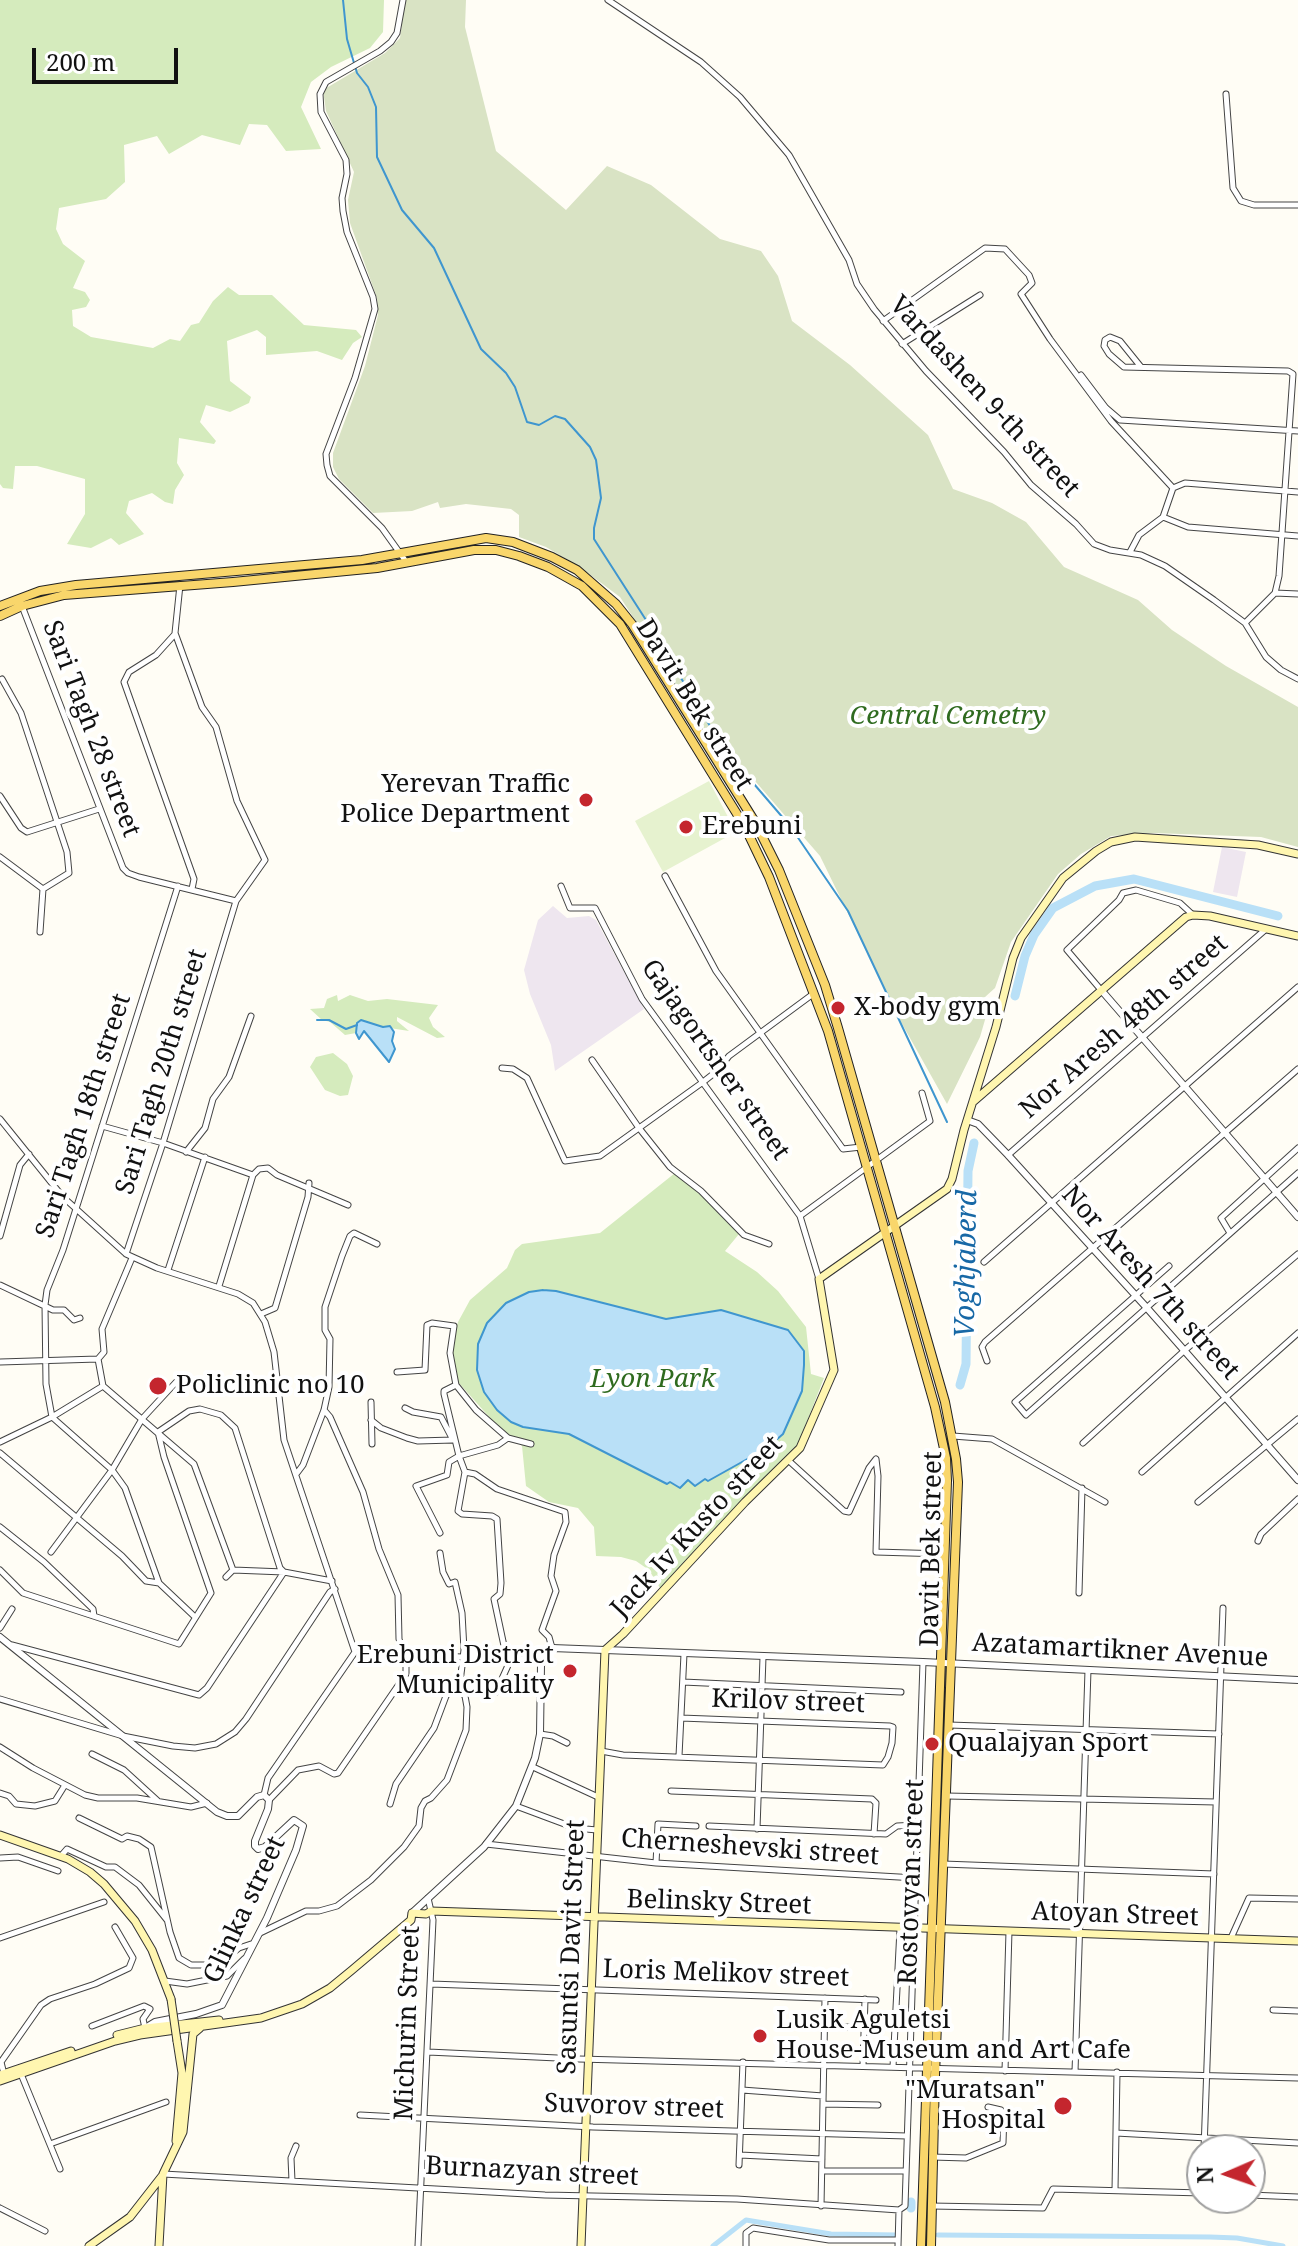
<!DOCTYPE html>
<html>
<head>
<meta charset="utf-8">
<style>
	body { margin:0 }
	#map { position:relative; width:1298px; height:2246px; overflow:hidden; background:#fffdf5; font-family:"Noto Serif",serif }
	canvas { display:block }
	.north { position:absolute; left:1186px; top:2134px; width:80px; height:80px; box-sizing:border-box; background:#fff; border:2px solid #a0a0a0; border-radius:50%; rotate:268deg; font-size:22px; font-weight:700; line-height:32px; text-align:center; color:#111 }
	.north::after { content:''; display:block; margin:auto; width:28px; height:36px; background:#c4262e; clip-path:polygon(50% 0,100% 100%,50% 72%,0 100%) }
	.scale { position:absolute; left:32px; top:48px; width:146px; height:36px; box-sizing:border-box; border:4px solid #111; border-top:0; padding-left:10px; font-size:24px; line-height:28px; white-space:nowrap; color:#111; -webkit-text-stroke:6px #fff; paint-order:stroke }
</style>
</head>
<body>
<div id="map">
<canvas width="1298" height="2246"></canvas>
<div class="north">N</div>
<div class="scale">200 m</div>
</div>
<script>
const ctx = document.querySelector('canvas').getContext('2d');
ctx.lineJoin = 'round';
function paint(path, color) { ctx.fillStyle = color; ctx.fill(path, 'evenodd'); }
const toPath = rows => new Path2D(rows.map(r => 'M' + r).join(''));
function stroke(path, color, width, dash) { ctx.strokeStyle = color; ctx.lineWidth = width; ctx.lineCap = dash ? 'butt' : 'round'; ctx.setLineDash(dash || []); ctx.stroke(path); }
function write(font, color, halo, rows, align = 'center') {
  ctx.font = font + ' "Noto Serif",serif'; ctx.lineWidth = 8; ctx.setLineDash([]); ctx.textBaseline = 'middle'; ctx.strokeStyle = halo; ctx.fillStyle = color; for (const [text, x, y, turn = 0] of rows) {
    ctx.save(); ctx.translate(x, y); ctx.rotate((+turn || 0) * Math.PI / 180); ctx.textAlign = isNaN(turn) ? turn : align; if (halo) ctx.strokeText(text, 0, 0); ctx.fillText(text, 0, 0); ctx.restore();
  }
}
paint(toPath([
	[1222,847,1246,852,1237,897,1213,892],
	[553,906,567,918,589,916,596,920,644,1009,555,1071,551,1045,530,994,524,970,538,920]
]), '#eee6ef');
paint(toPath([
	[0,0,384,0,383,32,370,48,331,67,311,82,301,107,321,149,286,151,267,125,249,124,240,145,202,135,169,154,157,136,124,145,125,182,106,199,59,208,56,229,63,244,85,261,73,288,85,292,90,300,86,307,72,310,73,326,91,337,153,348,170,339,180,341,191,325,199,323,213,301,228,287,239,295,272,295,304,325,356,330,362,337,353,343,342,360,317,351,266,355,266,337,257,330,227,341,230,381,251,397,249,403,230,412,206,405,200,422,216,441,214,444,179,438,177,463,184,475,175,490,173,504,165,502,152,493,129,501,126,513,144,534,119,545,111,538,91,548,67,544,85,514,85,479,37,466,15,466,13,489,3,488,0,484],
	[337,995,338,1001,350,995,368,1001,387,999,438,1005,429,1018,433,1027,445,1037,437,1038,397,1017,397,1021,409,1031,383,1027,361,1020,357,1023,356,1033,345,1035,330,1022,322,1020,310,1009,324,1008,327,999],
	[333,1053,347,1064,353,1076,348,1095,340,1096,325,1090,310,1067,316,1057],
	[675,1173,709,1202,739,1234,725,1251,757,1272,778,1291,806,1327,811,1374,824,1378,797,1447,660,1588,649,1570,636,1561,621,1557,596,1556,594,1527,578,1508,549,1502,526,1486,522,1446,491,1419,458,1382,454,1369,452,1341,458,1322,470,1300,507,1268,515,1250,522,1244,600,1233]
]), '#d5ebbd');
paint(toPath([
	[405,0,466,0,465,27,496,151,566,210,607,166,651,185,720,239,761,251,778,276,792,321,850,365,928,435,953,489,992,503,1026,522,1064,567,1138,600,1172,630,1226,666,1298,707,1298,847,1261,837,1154,833,1111,836,1081,854,1058,874,1011,942,995,988,985,997,989,1006,980,1037,947,1104,901,1022,820,856,755,781,741,767,733,767,685,704,653,648,620,597,581,568,546,547,519,537,519,515,511,509,466,504,440,508,438,502,412,511,373,513,339,479,333,467,333,453,365,366,378,315,377,298,350,223,348,200,354,172,326,111,323,90,385,53,400,38]
]), '#d9e3c4');
paint(toPath([
	[709,781,736,832,663,872,635,821]
]), '#e6f2cf');
const water = toPath([
	[361,1020,383,1027,390,1026,394,1032,392,1041,395,1049,389,1062,364,1031,359,1039,356,1033,357,1023,361,1020],
	[543,1290,556,1291,666,1319,721,1310,788,1330,804,1351,804,1365,802,1391,783,1434,767,1448,708,1481,705,1479,695,1486,688,1480,680,1488,670,1482,667,1484,569,1434,523,1427,511,1422,497,1410,484,1392,477,1370,478,1344,487,1323,506,1303,529,1292,543,1290]
]);
paint(water, '#b9e0f7');
stroke(water, '#3f96cf', 2);
stroke(toPath([
	[343,0,347,39,354,63],
	[355,66,357,73,368,87,376,107,377,157,402,210,434,248,481,349,506,373,515,387,527,422,539,425,555,416,565,419,590,447,596,460,601,498,594,528,594,539,646,620],
	[647,622,724,749,790,826,848,911,947,1122],
	[317,1020,329,1020,346,1029,357,1025]
]), '#3f96cf', 2);
stroke(toPath([
	[938,2235,1210,2237,1237,2238,1283,2246],
	[713,2246,746,2220,831,2234,897,2235]
]), '#b9e0f7', 5);
stroke(toPath([
	[1015,996,1025,956,1034,935,1053,908,1095,886,1134,879,1278,916],
	[960,1385,966,1364,968,1171,974,1143],
	[911,2208,911,2202]
]), '#b9e0f7', 9);
const minor = toPath([
	[403,0,397,33,391,42,380,51,326,82,320,94,321,112,346,160,347,174,342,198,343,211,347,232,373,297,375,309,355,378,326,454,327,465,330,476,382,528,407,563],
	[608,0,701,62,740,97,789,155,849,260,857,284,874,309,926,371,1004,452,1031,485,1076,524,1094,544,1110,550,1141,555,1165,566,1214,600,1245,623,1266,657,1281,670,1298,679],
	[1226,94,1233,188,1241,201,1254,205,1298,205],
	[883,321,985,248,1005,249,1029,275,1032,283,1021,294,1050,339,1111,421,1173,488,1163,517,1139,535,1130,552],
	[902,344,980,295],
	[1141,367,1120,341,1110,337,1105,340,1104,346,1109,354,1124,367,1288,371,1293,374,1279,576,1275,593],
	[1081,375,1106,408,1120,420,1298,431],
	[1173,488,1185,483,1298,492],
	[1163,517,1188,527,1298,536],
	[1275,593,1298,594],
	[22,606,123,868,128,873,139,877,236,901],
	[1245,623,1275,593],
	[175,634,156,655,129,672,124,682,194,879,192,889],
	[2,679,21,713,67,852,69,873,43,889],
	[0,796,21,828,27,832,99,809],
	[0,857,43,889],
	[665,876,716,971,843,1149,861,1147],
	[561,886,570,908,595,908,642,999,800,1216,819,1279],
	[40,932,43,889],
	[1101,990,1067,950,1119,900,1123,893,1136,890,1180,903,1193,915],
	[592,1060,639,1128,670,1167,701,1191,744,1235,769,1244],
	[502,1068,513,1069,527,1078,565,1161,600,1156,703,1082,717,1071,729,1056,813,994],
	[0,1119,63,1197,126,1254,157,1268,238,1294,253,1303,265,1322,274,1352,284,1440,355,1652,268,1778,264,1795],
	[102,1126,163,1143,253,1175],
	[186,1152,205,1128,213,1099,229,1077,251,1016],
	[1008,1155,1266,929],
	[253,1175,259,1169,268,1168,277,1175,348,1205],
	[800,1216,930,1121,922,1093],
	[1230,1233,1221,1218,1298,1148],
	[0,1236,20,1165,29,1154],
	[126,1254,163,1143,236,901,265,860,237,801,216,727,202,707,175,633,180,585],
	[984,1262,1298,987],
	[1169,1266,1015,1402,1026,1415,1298,1173],
	[168,1270,205,1157],
	[0,1285,53,1310,64,1310,74,1320,80,1318],
	[219,1286,253,1175],
	[261,1314,275,1308,308,1197,309,1183],
	[987,1361,982,1347,985,1342,1298,1069],
	[0,1362,98,1359],
	[397,1372,425,1370,427,1325,432,1323,454,1326,450,1353,456,1385,476,1410,508,1438,531,1444],
	[456,1385,444,1391,444,1394,459,1456,498,1445,508,1438],
	[103,1386,194,1464,233,1570],
	[103,1386,98,1359,104,1352,102,1329,132,1258],
	[371,1402,372,1444],
	[371,1420,381,1428,407,1438,418,1441,453,1440,441,1417,413,1412,405,1408],
	[953,1436,992,1439,1105,1502],
	[0,1442,52,1417,103,1386],
	[1083,1443,1185,1350,1298,1254],
	[0,1453,122,1556,146,1581,159,1583,195,1617],
	[788,1460,844,1511,849,1512,869,1468,876,1459,878,1476,876,1552,944,1554],
	[465,1472,475,1474,497,1489,565,1512,566,1522,554,1555,551,1576,556,1591,542,1630,549,1637,552,1648],
	[1142,1472,1298,1333],
	[297,1473,303,1465,324,1410,329,1387,330,1339,325,1330,325,1307,342,1256,350,1236,354,1233,377,1244],
	[1198,1502,1298,1419],
	[0,1527,44,1562,93,1609,94,1616],
	[440,1533,416,1486,447,1475,449,1462,459,1456,465,1472,458,1511,462,1514,492,1516,497,1519,501,1583,500,1594,494,1599,507,1660,530,1658,533,1654,545,1655],
	[1258,1541,1261,1534,1298,1499],
	[51,1552,112,1470,142,1419,178,1380],
	[0,1570,23,1593,179,1644,211,1593,164,1457,158,1432,189,1411,200,1409,221,1415,235,1428,280,1568,284,1572,207,1688,199,1695,12,1645],
	[233,1570,284,1572,332,1581],
	[226,1577,233,1570],
	[159,1583,125,1488,112,1470,52,1417,46,1384,45,1305,47,1290,63,1250,178,886],
	[1079,1593,1082,1488],
	[0,1628,12,1609],
	[422,1650,435,1656,463,1657],
	[683,1682,901,1692],
	[496,1692,510,1661],
	[0,1699,123,1736,173,1746,195,1748,216,1744,235,1732,246,1719,330,1592,335,1589],
	[949,1725,1219,1734],
	[540,1734,553,1736,567,1743],
	[0,1747,33,1768,85,1795,98,1798,137,1798,191,1807,207,1803],
	[601,1751,623,1755,883,1765,888,1757,892,1743,893,1727,890,1726,681,1718],
	[92,1754,124,1770,158,1801],
	[679,1756,684,1654],
	[533,1767,598,1797],
	[671,1791,872,1799,876,1803,874,1834],
	[0,1793,9,1796,16,1804,35,1806,55,1801,65,1785],
	[947,1796,1216,1802],
	[269,1800,298,1770,319,1766,334,1774,338,1773,406,1674,406,1660,399,1639,398,1595,379,1549,363,1492,330,1417,324,1410],
	[390,1804,396,1784,434,1728,446,1696,450,1691,459,1690],
	[516,1806,575,1828,597,1830],
	[79,1818,122,1839,127,1836,139,1839,151,1847,170,1932,179,1958,191,1965,217,1965,239,1948,251,1944],
	[709,1826,886,1834,897,1826,917,1825],
	[757,1829,763,1657],
	[486,1844,656,1863,916,1878],
	[61,1856,67,1849,106,1867,115,1867,139,1885,167,1920],
	[0,1858,18,1857,58,1871],
	[656,1863,658,1824,696,1826],
	[943,1864,1214,1874],
	[260,1933,306,1911,319,1911,337,1906,371,1880,404,1847,419,1826,421,1808,425,1801,431,1798,447,1780,466,1730,467,1707,465,1696,459,1690,464,1650,462,1613,455,1582,449,1584,443,1572,440,1553],
	[0,1938,104,1902],
	[1231,1938,1249,1898,1298,1899],
	[165,1981,187,1984,227,1976,244,1959],
	[431,1984,876,2000],
	[1273,2010,1298,2011],
	[92,2026,144,2006,150,2009,143,2019,145,2028],
	[824,2027,864,2027],
	[428,2052,579,2059,1298,2078],
	[863,2066,865,1999],
	[893,2067,900,1929],
	[1005,2071,1009,1931],
	[1075,2072,1088,1670],
	[4,2074,1,2062,41,2005,50,1999,95,1984,129,1968,133,1958,115,1927],
	[21,2074,60,2169],
	[742,2090,823,2096],
	[823,2104,878,2105],
	[360,2115,593,2127,907,2136],
	[1116,2133,1298,2143],
	[50,2144,166,2102],
	[1204,2150,1223,1608],
	[740,2155,822,2159],
	[932,2157,966,2158,1003,2143,1004,2114,1001,2110,988,2107],
	[739,2165,743,2062],
	[822,2171,906,2171],
	[163,2174,545,2195,737,2199,899,2210],
	[292,2181,291,2158,296,2146],
	[1115,2190,1117,2072],
	[1250,2195,1298,2197],
	[821,2206,825,1998],
	[931,2206,1043,2208,1053,2189,1202,2193],
	[0,2208,45,2231],
	[418,2246,433,1920,428,1898],
	[746,2246,746,2233,753,2228,829,2240,898,2240],
	[898,2246,899,2210,905,2206,923,1662]
]);
const tertiary = toPath([
	[1102,991,1298,1217],
	[967,1120,978,1124,1008,1155,1147,1308,1298,1480],
	[0,1637,217,1812,227,1816,238,1816,257,1797,264,1795,269,1800,268,1809,255,1841,255,1846,258,1849,265,1847,294,1820,303,1826,296,1850,267,1918,222,2005,196,2014,155,2022,145,2028],
	[412,1913,484,1847,516,1806,535,1758,540,1734,541,1665,545,1655,552,1648,923,1662,1298,1680]
]);
const secondary = toPath([
	[974,1101,1186,917,1193,915,1210,916,1298,936],
	[0,1835,68,1859,90,1872,104,1884,135,1921,152,1950,171,1999],
	[412,1913,426,1914,431,1911,1298,1941],
	[117,2035,145,2028,219,2020],
	[0,2075,71,2051],
	[0,2081,115,2041,140,2035,261,2018,302,2004,330,1988,352,1970,411,1920,412,1913],
	[176,2141,182,2073,177,2041],
	[89,2246,130,2217,162,2176],
	[159,2246,163,2174,183,2132,193,2034,200,2028],
	[581,2246,605,1650,623,1634,745,1502,800,1448,834,1370,819,1279,947,1189,952,1179,964,1130,996,1027,1013,958,1021,938,1063,878,1096,851,1111,842,1135,837,1258,845,1298,854]
]);
const primary = toPath([
	[0,606,40,591,76,585,362,560,486,538,513,542,552,557,577,570,616,604,632,624,755,822,779,870,825,985,838,1028,945,1402,956,1459,958,1482,935,2075,931,2246],
	[0,616,22,606,64,595,233,582,377,568,474,550,496,550,519,556,548,567,582,586,620,624,745,827,769,877,828,1031,935,1407,946,1458,947,1481,921,2246]
]);
stroke(minor, '#444', 7);
stroke(tertiary, '#444', 8);
stroke(secondary, '#333', 9);
stroke(primary, '#222', 10);
stroke(minor, '#fff', 5);
stroke(tertiary, '#fff', 6);
stroke(secondary, '#fff6b0', 7);
stroke(primary, '#f9d66b', 8);
const secondaryBridge = toPath([
	[171,1999,177,2041]
]);
stroke(secondaryBridge, '#333', 9, []);
stroke(secondaryBridge, '#fff6b0', 7);
for (const [x, y, r, color] of [
	[586,800,8,"#c4262e"],
	[686,827,8,"#c4262e"],
	[838,1008,8,"#c4262e"],
	[158,1386,10,"#c4262e"],
	[570,1671,8,"#c4262e"],
	[932,1744,8,"#c4262e"],
	[760,2036,8,"#c4262e"],
	[1063,2106,10,"#c4262e"]
]) { const dot = new Path2D(); dot.arc(x, y, r, 0, 2 * Math.PI); ctx.fillStyle = color; ctx.fill(dot); stroke(dot, '#fff', 3); }
write('26px', '#111', '#fff', [
	["Vardashen 9-th street",984,397,47],
	["Davit Bek street",694,705,58],
	["Sari Tagh 28 street",91,729,69],
	["Nor Aresh 48th street",1124,1027,-41],
	["Gajagortsner street",715,1060,55],
	["Sari Tagh 20th street",162,1072,-73],
	["Sari Tagh 18th street",84,1116,-72],
	["Nor Aresh 7th street",1150,1283,48],
	["Jack Iv Kusto street",697,1527,-47],
	["Davit Bek street",932,1549,-89],
	["Azatamartikner Avenue",1120,1651,3],
	["Krilov street",788,1702,2],
	["Cherneshevski street",750,1848,4],
	["Rostovyan street",912,1882,-88],
	["Belinsky Street",719,1903,2],
	["Glinka street",245,1910,-65],
	["Atoyan Street",1115,1915,2],
	["Sasuntsi Davit Street",572,1947,-88],
	["Loris Melikov street",726,1974,2],
	["Michurin Street",408,2023,-88],
	["Suvorov street",634,2107,2],
	["Burnazyan street",532,2172,3]
]);
write('italic 26px', '#2f6b1f', '#fff', [
	["Central Cemetry",948,717],
	["Lyon Park",653,1380]
]);
write('26px', '#111', '#fff', [
	["Yerevan Traffic",570,785,"right"],
	["Police Department",570,815,"right"],
	["Erebuni",702,827],
	["X-body gym",854,1008],
	["Policlinic no 10",176,1386],
	["Erebuni District",554,1656,"right"],
	["Municipality",554,1686,"right"],
	["Qualajyan Sport",948,1744],
	["Lusik Aguletsi",776,2021],
	["House-Museum and Art Cafe",776,2051],
	["\"Muratsan\"",1045,2091,"right"],
	["Hospital",1045,2121,"right"]
], 'left');
write('italic 28px', '#1768a6', '#fff', [
	["Voghjaberd",967,1264,-89]
]);
</script>
</body>
</html>
